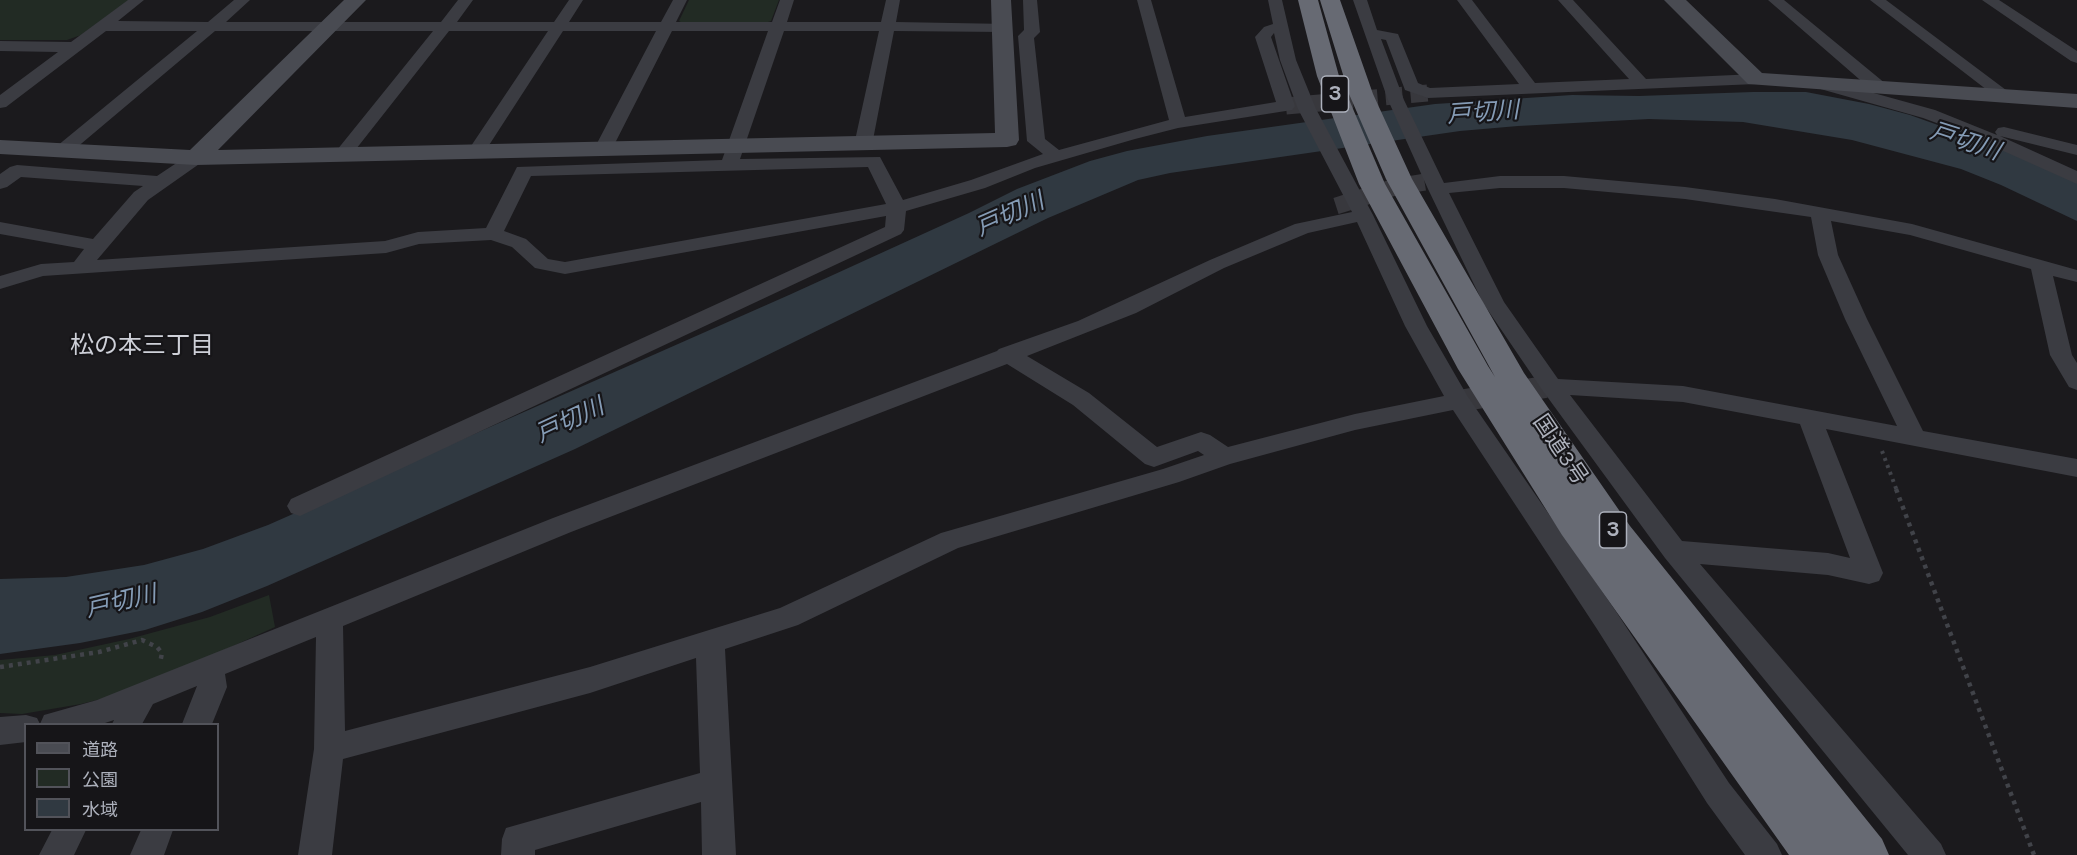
<!DOCTYPE html>
<html>
<head>
<meta charset="utf-8">
<style>
	body { margin:0 }
	#map { position:relative; width:2077px; height:855px; overflow:hidden; background:#1b1a1d; font-family:Karla,"Noto Sans JP",sans-serif }
	canvas { display:block }
	.legend { position:absolute; left:24px; top:723px; width:195px; height:108px; box-sizing:border-box; background:#161518; border:2px solid #52535a; margin:0; padding:8px 10px; list-style:none; font-size:18px; color:#adb1bc }
	.legend li { display:flex; align-items:center; gap:12px; height:30px }
	.legend b { width:30px; border:2px solid #52535a }
</style>
</head>
<body>
<div id="map">
<canvas width="2077" height="855"></canvas>
<ul class="legend">
<li><b style="height:8px;background:#494b52"></b>道路</li>
<li><b style="height:16px;background:#222b24"></b>公園</li>
<li><b style="height:16px;background:#303941"></b>水域</li>
</ul>
</div>
<script>
const ctx = document.querySelector('canvas').getContext('2d');
ctx.lineJoin = 'round';
function paint(path, color) { ctx.fillStyle = color; ctx.fill(path, 'evenodd'); }
const toPath = rows => new Path2D(rows.map(r => 'M' + r).join(''));
function stroke(path, color, width, dash) { ctx.strokeStyle = color; ctx.lineWidth = width; ctx.lineCap = dash ? 'butt' : 'round'; ctx.setLineDash(dash || []); ctx.stroke(path); }
function write(font, color, halo, rows, align = 'center') {
  ctx.font = font + ' Karla,"Noto Sans JP",sans-serif'; ctx.lineWidth = 4.5; ctx.setLineDash([]); ctx.textBaseline = 'middle'; ctx.strokeStyle = halo; ctx.fillStyle = color; for (const [text, x, y, turn = 0] of rows) {
    ctx.save(); ctx.translate(x, y); ctx.rotate((+turn || 0) * Math.PI / 180); ctx.textAlign = isNaN(turn) ? turn : align; if (halo) ctx.strokeText(text, 0, 0); ctx.fillText(text, 0, 0); ctx.restore();
  }
}
paint(toPath([
	[0,0,129,0,81,35,67,40,0,40],
	[689,0,779,0,771,21,762,24,686,25,679,21],
	[269,595,275,627,136,690,81,704,22,714,0,713,0,660,55,655,129,639,210,617]
]), '#222b24');
paint(toPath([
	[1753,92,1806,92,1869,104,1910,115,1988,143,2077,183,2077,221,2001,185,1961,169,1852,140,1743,122,1649,119,1518,126,1460,131,1170,173,1138,180,1048,218,575,449,267,586,202,612,145,630,80,643,0,654,0,579,66,577,144,565,203,549,268,525,789,295,969,213,1017,189,1090,161,1127,151,1207,136,1435,104,1572,95,1639,96]
]), '#303941');
stroke(toPath([
	[1286,106,1428,93],
	[1336,206,1395,187,1437,180]
]), '#38383d', 17, [17, 8]);
stroke(toPath([
	[1459,401,1551,386]
]), '#38383d', 22, [22, 11]);
stroke(toPath([
	[1882,451,1897,491]
]), '#414349', 4, [3, 4.5]);
stroke(toPath([
	[1896,489,2034,855],
	[0,667,99,652,142,640,157,647,162,653,160,663]
]), '#414349', 4.5, [4, 5]);
paint(toPath([
	[128,0,144,0,118,21,208,22,234,0,250,0,226,22,441,22,458,0,473,0,457,22,554,22,569,0,583,0,569,22,661,22,673,0,687,0,676,22,772,22,780,0,794,0,787,22,881,22,886,0,900,0,896,22,1008,24,1011,27,1008,30,1003,32,894,31,872,145,869,149,863,150,857,149,854,145,879,31,784,31,740,159,880,157,903,200,971,180,1043,154,1027,141,1018,36,1024,30,1023,0,1037,0,1040,32,1034,38,1045,139,1059,150,1169,120,1137,0,1151,0,1185,117,1276,102,1255,37,1264,27,1273,24,1268,0,1282,0,1296,60,1316,109,1373,215,1427,326,1468,397,1617,613,1729,783,1777,844,1782,855,1745,855,1707,803,1597,629,1453,410,1355,430,1230,464,1179,482,958,548,798,625,725,649,736,855,702,855,701,802,535,850,535,855,501,855,502,839,506,828,700,773,696,658,590,693,343,759,332,855,298,855,314,749,316,637,225,674,227,687,212,724,182,724,197,686,153,704,142,724,112,724,114,720,102,724,40,724,44,715,97,700,553,518,997,351,999,349,1078,321,1210,260,1295,224,1352,212,1298,109,1280,60,1274,33,1271,37,1295,106,1292,110,1178,128,1135,139,1035,168,985,188,906,211,904,230,901,234,300,516,291,513,287,506,291,499,885,227,886,216,565,274,535,268,512,247,491,240,419,244,386,253,43,276,0,289,0,276,41,264,74,262,84,249,0,234,0,222,93,239,134,192,143,186,21,177,7,187,0,189,0,174,10,167,17,165,157,176,190,154,202,154,205,158,202,162,148,200,97,260,385,241,418,232,486,228,517,167,722,160,768,31,672,31,612,149,609,153,603,154,597,153,594,149,656,31,563,31,482,156,476,157,470,156,467,152,548,31,449,31,349,158,343,159,337,158,334,154,337,150,433,31,215,31,69,154,57,154,54,150,57,146,197,31,106,31,6,107,0,108,0,95,58,52,0,51,0,41,71,42,128,0],
	[868,167,886,204,565,262,548,259,526,239,504,231,531,176,868,167],
	[1357,222,1405,326,1444,396,1355,414,1228,447,1210,435,1201,432,1157,447,1089,393,1027,356,1136,313,1224,268,1308,233,1357,222],
	[1007,364,1073,405,1145,464,1154,467,1198,451,1204,455,1163,469,941,533,780,608,590,667,345,731,343,626,571,532,1007,364],
	[1353,0,1367,0,1377,30,1398,34,1418,83,1430,88,1519,84,1457,0,1472,0,1535,83,1629,79,1558,0,1573,0,1646,79,1756,74,1764,79,1756,84,1428,98,1405,90,1386,40,1381,39,1404,100,1444,183,1500,176,1564,176,1685,187,1775,199,1912,224,2077,270,2077,282,2053,276,2072,355,2077,363,2077,390,2069,387,2050,355,2031,269,1910,235,1831,221,1838,255,1867,319,1923,431,2077,459,2077,477,1826,429,1883,573,1879,581,1869,584,1828,575,1700,564,1941,844,1946,855,1908,855,1665,558,1543,391,1483,303,1428,189,1388,100,1353,0],
	[1500,188,1564,188,1685,199,1811,217,1818,255,1845,319,1897,426,1683,386,1558,379,1504,302,1449,193,1500,188],
	[1570,395,1683,402,1800,424,1850,558,1828,553,1682,541,1570,395],
	[1768,0,1784,0,1886,84,1888,88,1886,92,1874,92,1768,0],
	[1870,0,1886,0,2014,96,2006,101,2000,100,1870,0],
	[1982,0,1999,0,2077,51,2077,63,2071,61,1982,0],
	[1823,79,1935,110,1997,135,1995,132,1998,128,2004,127,2077,145,2077,155,2000,136,2077,171,2077,184,1961,132,1923,118,1817,88,1815,84,1817,80,1823,79],
	[26,715,37,718,40,724,26,724,26,742,0,745,0,717,26,715],
	[52,830,86,830,74,855,39,855,52,830],
	[141,830,173,830,164,855,130,855,141,830]
]), '#3b3c42');
paint(toPath([
	[344,0,366,0,218,150,995,133,991,0,1011,0,1019,140,1016,145,1007,147,196,165,0,154,0,140,190,150,344,0],
	[1664,0,1686,0,1762,73,2077,94,2077,108,1748,84,1664,0]
]), '#494b52');
paint(toPath([
	[1298,0,1318,0,1339,76,1385,184,1488,366,1495,377,1386,179,1349,94,1320,0,1340,0,1373,94,1412,179,1524,373,1630,526,1882,839,1889,855,1789,855,1562,535,1458,369,1359,184,1317,76,1298,0]
]), '#676a73');
for (const [x, y, w] of [
	[1335,94,27],
	[1613,530,27]
]) { const box = new Path2D(); box.roundRect(x - w / 2, y - 18, w, 36, 4.5); ctx.fillStyle = '#161518'; ctx.fill(box); stroke(box, '#adb1bc', 1.5); }
write('bold 21px', '#adb1bc', null, [
	["3",1335,94],
	["3",1613,530]
]);
write('22px', '#adb1bc', '#161518', [
	["国道3号",1560,450,56]
]);
write('italic 24px', '#859cb6', '#161518', [
	["戸切川",1483,113,-4],
	["戸切川",1965,142,18],
	["戸切川",1010,215,-24],
	["戸切川",570,421,-25],
	["戸切川",121,602,-13]
]);
write('24px', '#ced0d8', '#161518', [
	["松の本三丁目",142,346]
]);
</script>
</body>
</html>
